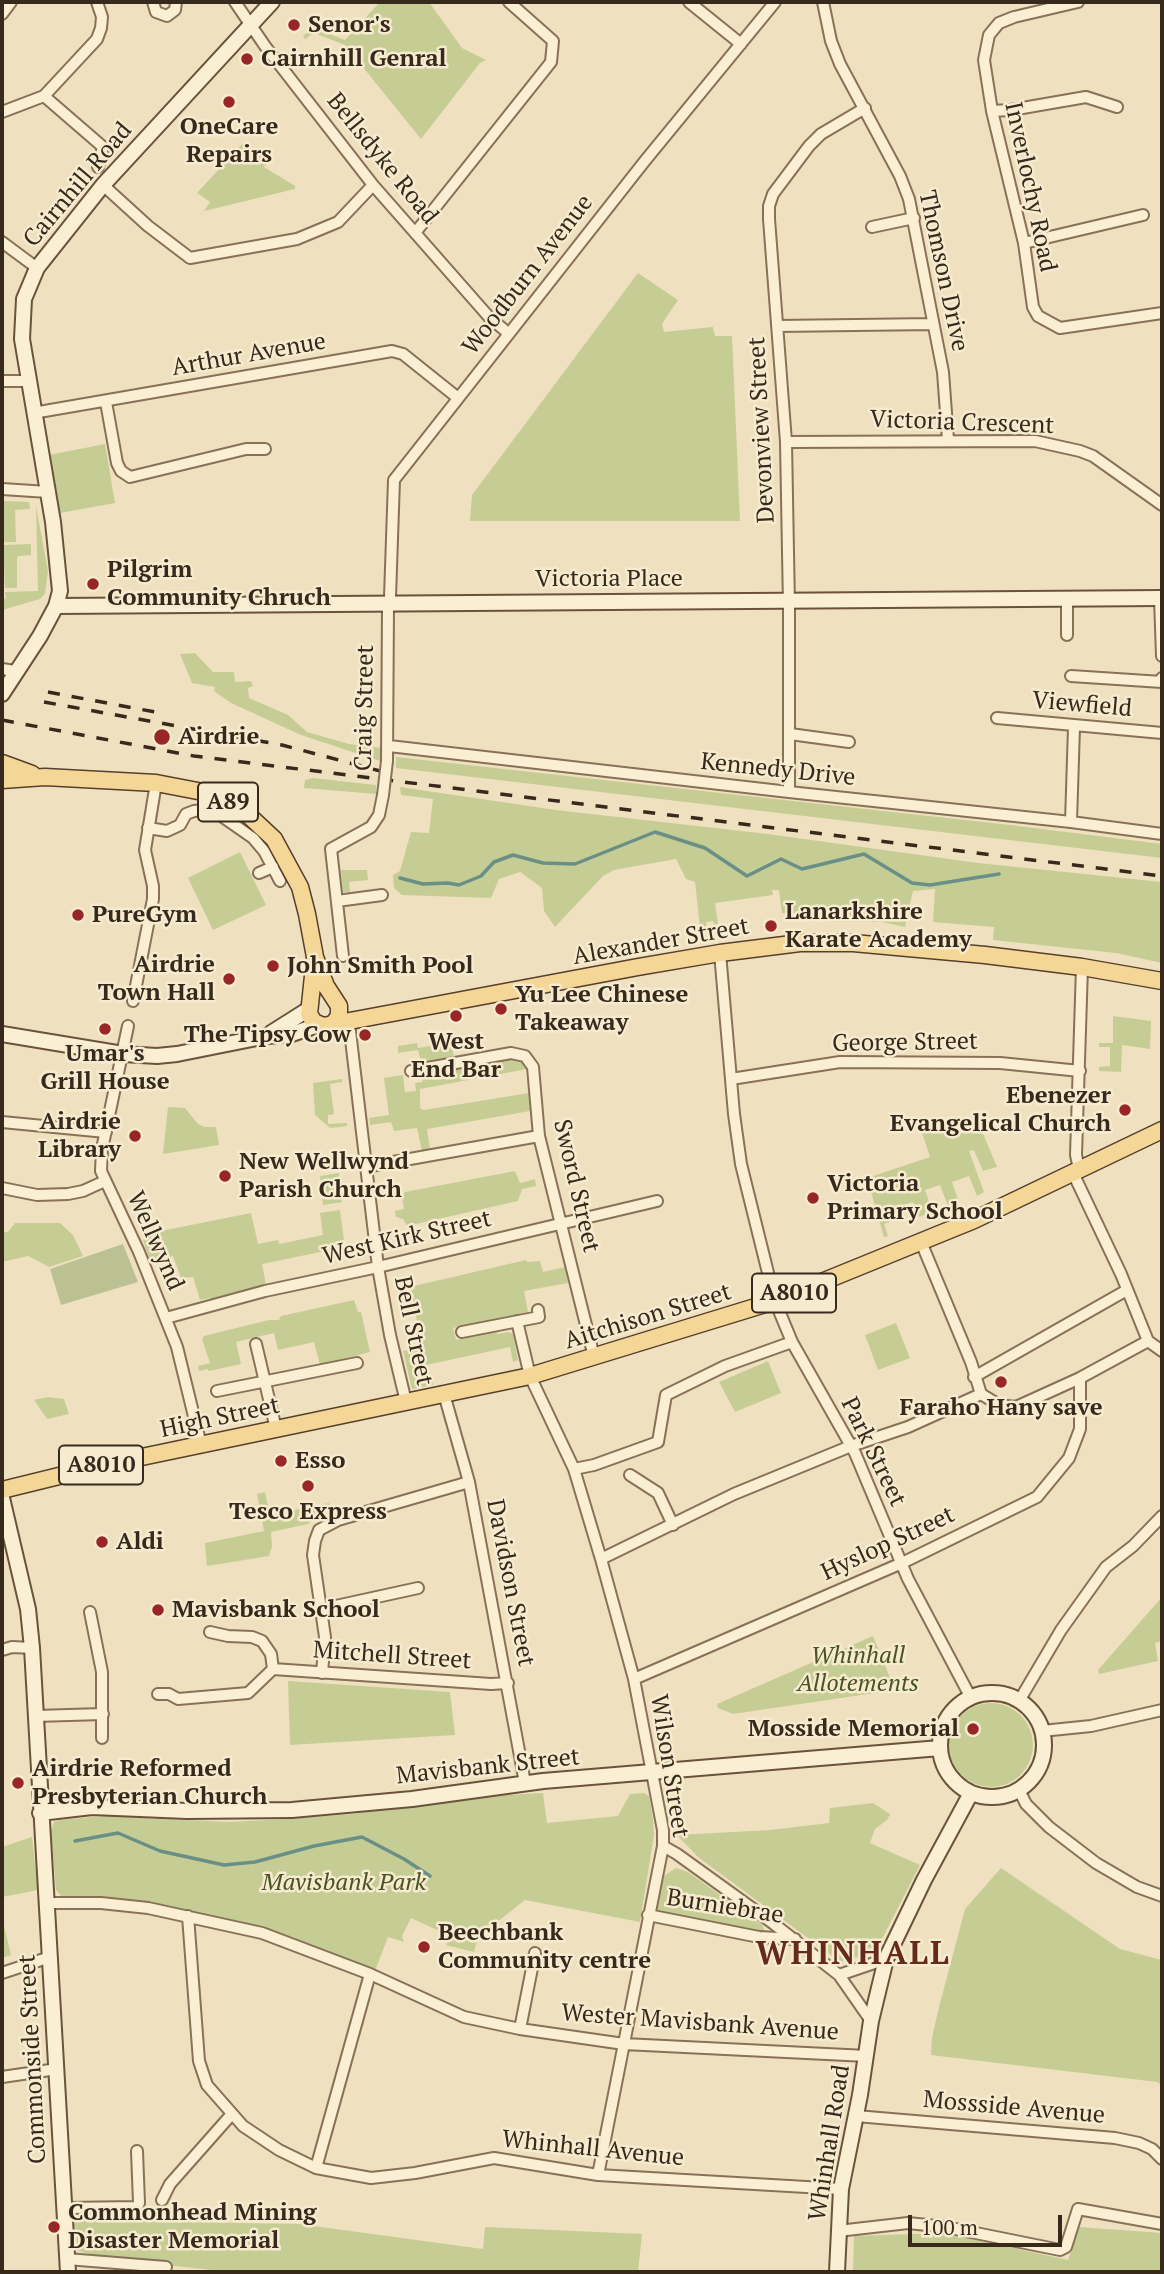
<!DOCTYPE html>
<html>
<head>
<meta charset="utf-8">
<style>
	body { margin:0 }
	#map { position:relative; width:1164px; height:2274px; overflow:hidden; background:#efe1c0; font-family:"PT Serif",serif }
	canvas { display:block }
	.frame { position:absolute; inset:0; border:4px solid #37291c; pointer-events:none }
	.scale { position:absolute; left:908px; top:2215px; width:154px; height:32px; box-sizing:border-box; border:4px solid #37291c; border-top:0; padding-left:9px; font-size:21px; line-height:24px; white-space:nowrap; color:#37291c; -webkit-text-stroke:5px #f6ebcf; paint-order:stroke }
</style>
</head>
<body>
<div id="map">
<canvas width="1164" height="2274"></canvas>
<div class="frame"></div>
<div class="scale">100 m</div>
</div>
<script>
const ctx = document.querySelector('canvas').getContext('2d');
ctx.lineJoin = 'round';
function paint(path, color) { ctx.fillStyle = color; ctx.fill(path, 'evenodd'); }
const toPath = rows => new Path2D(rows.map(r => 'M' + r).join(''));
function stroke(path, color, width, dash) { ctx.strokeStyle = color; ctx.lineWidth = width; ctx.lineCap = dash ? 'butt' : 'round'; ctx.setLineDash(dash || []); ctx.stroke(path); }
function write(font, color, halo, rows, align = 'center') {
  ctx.font = font + ' "PT Serif",serif'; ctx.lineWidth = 5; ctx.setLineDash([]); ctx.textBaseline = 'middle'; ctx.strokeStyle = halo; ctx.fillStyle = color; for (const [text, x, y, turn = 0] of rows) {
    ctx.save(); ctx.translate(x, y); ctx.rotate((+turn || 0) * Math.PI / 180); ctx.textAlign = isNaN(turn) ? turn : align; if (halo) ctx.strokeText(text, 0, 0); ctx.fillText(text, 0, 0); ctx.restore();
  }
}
paint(toPath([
	[380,2,429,2,462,48,486,60,480,63,421,139,345,45,314,33,305,39,303,36,314,28,345,40],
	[244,142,268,162,264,167,295,186,295,189,204,211,210,202,197,193],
	[638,273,678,300,662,324,664,332,713,327,715,336,732,336,740,521,470,521,472,495],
	[105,444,115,503,60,513,49,455],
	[2,501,29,502,30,509,15,510,16,542,3,542],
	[36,506,48,571,45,594,40,599,2,610,2,598,6,599,5,592,38,591],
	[31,544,31,555,18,556,17,558,17,588,5,588,3,545],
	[195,653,213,672,234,672,235,682,251,681,253,686,248,688,249,698,288,715,307,732,349,744,381,748,380,761,301,735,231,703,214,691,215,687,192,683,180,654],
	[396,757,1010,825,1162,844,1162,858,396,768],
	[313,778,376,785,376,794,304,788,305,780],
	[400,787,556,810,768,834,978,863,1162,882,1162,963,1116,953,993,940,994,927,933,922,935,889,913,891,905,927,882,922,806,921,806,917,797,917,797,913,782,913,779,890,772,890,773,895,715,903,718,924,714,925,713,921,706,922,706,927,700,927,695,882,686,879,676,859,614,870,603,876,555,927,544,911,542,888,520,872,499,879,491,898,402,895,394,888,393,875,400,871,411,832,429,833,433,799,401,795],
	[240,852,266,905,213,930,188,878],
	[341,870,367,870,368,880,349,882,350,892,343,892],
	[1113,1016,1151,1021,1150,1049,1122,1045,1121,1072,1099,1071,1099,1067,1110,1066,1110,1047,1099,1047,1099,1043,1113,1043],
	[451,1042,454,1057,421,1063,418,1050,398,1053,398,1046,417,1043,418,1048],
	[511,1058,525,1063,527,1069,420,1089,420,1108,424,1110,529,1093,530,1111,427,1129,430,1149,422,1151,417,1128,394,1131,391,1122,370,1125,369,1118,389,1115,384,1078,403,1075,405,1092,416,1091,415,1083,422,1082,426,1073,427,1078,436,1077,435,1071],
	[342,1079,342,1082,330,1084,334,1114,328,1115,328,1124,347,1123,347,1126,330,1128,315,1115,313,1083],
	[168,1107,185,1108,198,1124,205,1127,216,1127,219,1145,163,1154],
	[920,1127,981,1129,997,1167,983,1171,974,1150,969,1151,984,1192,977,1196,969,1176,952,1182,959,1202,948,1206,940,1185,925,1190,933,1212,919,1217,913,1202,894,1208,897,1219,884,1224,888,1236,884,1237,867,1178,930,1157],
	[515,1171,520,1183,535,1179,536,1186,522,1189,518,1201,407,1226,403,1219,396,1217,395,1211,404,1209,402,1197,405,1192],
	[339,1173,342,1202,323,1205,320,1176],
	[340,1210,344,1240,342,1242,331,1245,332,1249,330,1250,262,1264,267,1290,212,1304,210,1298,200,1300,193,1277,181,1278,173,1256,151,1264,143,1240,166,1230,251,1213,258,1244,278,1240,279,1244,323,1235,320,1213],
	[15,1223,60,1223,73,1235,83,1256,49,1267,28,1256,2,1262,2,1232,8,1232],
	[526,1260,527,1262,540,1261,543,1272,565,1267,568,1283,524,1291,528,1312,453,1328,456,1340,497,1331,497,1334,509,1332,513,1334,518,1360,513,1362,510,1347,417,1367,420,1381,432,1379,433,1385,412,1389,403,1351,422,1347,411,1290,414,1286],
	[354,1300,358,1312,361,1312,370,1352,320,1365,314,1342,278,1350,274,1333,236,1342,241,1364,209,1371,207,1369,199,1371,198,1366,210,1363,202,1339,204,1336,269,1320,279,1320,281,1316],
	[896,1323,910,1358,878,1370,865,1335],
	[768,1361,781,1393,735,1412,719,1382],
	[48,1397,64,1399,69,1414,47,1419,34,1400],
	[265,1492,270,1515,329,1503,331,1510,320,1513,308,1524,271,1532,272,1547,269,1556,207,1566,205,1543,264,1531,257,1494],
	[1162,1597,1162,1641,1155,1643,1158,1661,1099,1674,1098,1670],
	[873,1636,895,1690,733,1714,718,1708,717,1704],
	[288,1681,450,1692,455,1735,290,1745],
	'949 1745a42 42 0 1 1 84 0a42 42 0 1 1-84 0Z',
	[543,1793,547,1823,618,1816,630,1794,644,1793,649,1796,653,1819,654,1835,640,1922,525,1900,478,1937,474,1952,446,1945,450,1936,411,1918,402,1936,404,1942,388,1937,375,1971,292,1937,263,1928,148,1905,63,1898,56,1890,51,1832,54,1822,60,1820,103,1816,229,1822,286,1819,352,1814,489,1796],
	[873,1803,890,1814,887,1820,875,1829,870,1843,920,1865,883,1937,870,1951,848,1961,839,1961,698,1857,677,1835,770,1830,829,1823,830,1808],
	[32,1837,38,1890,2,1897,2,1847],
	[676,1868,688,1872,762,1925,765,1931,761,1932,662,1913,657,1909,657,1904,664,1876],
	[1001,1868,1120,1949,1162,1960,1162,2085,1157,2082,931,2055,932,2038,939,2007,965,1909],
	[2,1917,11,1955,2,1958],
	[172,2208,180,2222,299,2224,483,2249,485,2227,642,2234,638,2272,231,2272,108,2259,75,2250,74,2217,151,2214],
	[1079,2227,1162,2233,1162,2272,853,2272,854,2236,945,2233,1068,2260]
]), '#c6cd94');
paint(toPath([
	[123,1244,138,1282,61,1305,50,1269]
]), '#bcc193');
stroke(toPath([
	[400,878,423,884,448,883,459,885,481,876,494,862,513,855,543,863,575,864,655,832,705,848,747,876,781,859,802,869,864,854,912,883,930,885,999,874],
	[75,1841,118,1833,160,1851,224,1865,255,1862,314,1846,362,1837,404,1859,430,1876]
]), '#6a8f86', 3.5);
const street = toPath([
	[153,2,156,12,167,16,175,10,176,2],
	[235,2,265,46,373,185,489,317,508,333],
	[689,2,741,44],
	[823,2,831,41,840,64,900,176,909,199,943,372,948,440],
	[1078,2,1014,17,999,23,989,35,984,60,992,111,1024,243,1033,307,1038,316,1060,328,1162,313],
	[2,14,11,2],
	[44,96,103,147,98,167],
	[992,111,1011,110,1086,97,1117,107],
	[2,112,44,96,97,39,101,28,102,17,97,2],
	[103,185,148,226,190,258,297,239,338,222,373,185],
	[872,227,914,218],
	[415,233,551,62,553,41,509,2],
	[2,242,37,268],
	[1024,243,1143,215],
	[777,326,933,324],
	[2,381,27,381],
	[106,402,117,463,121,471,130,477,246,449,265,449],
	[33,413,392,351,403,354,458,398],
	[786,442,1035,441,1080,451,1093,456,1162,505],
	[2,489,48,492],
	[1160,598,1162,656],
	[1067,635,1067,600],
	[2,669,15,671],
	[1071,676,1162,682,1162,678],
	[997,718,1162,733],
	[790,734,849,742],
	[389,746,789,792,1071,822,1162,834],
	[387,761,388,607,390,597,394,480,644,162,775,2],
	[789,792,789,607,786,442,769,219,769,206,773,194,809,146,821,134,865,108],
	[1071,822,1074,727],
	[148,828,167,831,180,825,186,814,194,811,204,810,220,815,253,838,264,851,280,881],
	[259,873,273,867],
	[337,901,382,895],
	[720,953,734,1114,741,1164,775,1301,792,1342,855,1453,908,1579,971,1698],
	[343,956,331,849,371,827,379,815,383,795],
	[133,1001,153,899,153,886,145,850,156,783],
	[340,1023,350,1031,378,1267,390,1335,406,1402],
	[128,1026,102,1149,101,1171,139,1252,177,1347,201,1445],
	[411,1071,511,1053,525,1056,533,1067,539,1136,594,1357],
	[731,1079,840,1062,1000,1063,1080,1071],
	[2,1122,106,1132],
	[365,1167,539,1136],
	[1079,1169,1076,1155,1082,967],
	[1073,1173,1121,1274,1148,1341,1162,1351],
	[2,1188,37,1195,68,1194,83,1191,105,1181],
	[921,1242,971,1362,981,1394,999,1405,1016,1407,1080,1378,1148,1341],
	[166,1318,265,1291,378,1267,657,1201],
	[517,1321,530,1376,574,1469,601,1559,634,1679,663,1830,663,1846,598,2175],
	[462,1332,539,1317,538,1310],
	[256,1344,276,1429],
	[974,1377,1127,1290],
	[217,1391,357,1363],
	[444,1394,469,1482,525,1783],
	[574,1469,594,1465,658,1442,666,1395,725,1366,792,1342],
	[630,1475,658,1493,673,1525],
	[601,1559,734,1494,851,1446,908,1427,981,1394],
	[322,1609,418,1588],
	[90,1612,102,1672,102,1738],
	[210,1632,228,1636,252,1637,262,1641,271,1654,273,1669],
	[2,1650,12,1647,32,1648],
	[273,1669,491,1684,508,1683],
	[322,1673,325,1637,313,1555,315,1541,319,1530,338,1520,469,1482],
	[634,1679,902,1563,1037,1497,1069,1458,1080,1429,1080,1378],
	[158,1694,169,1694,178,1699,248,1693,273,1669],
	[1019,1701,1061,1630,1106,1567,1133,1546,1162,1516],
	[35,1716,103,1714],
	[1042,1731,1091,1726,1162,1710],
	[1019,1790,1026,1804,1049,1827,1096,1863,1137,1887,1162,1896],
	[663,1846,677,1854,774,1924,839,1975,871,2021],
	[47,1903,101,1903,148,1908,262,1933,370,1974,464,2017,520,2029,624,2044,867,2056],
	[648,1915,759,1937,795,1939],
	[188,1916,199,2061,207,2085,243,2126,279,2150,316,2168,371,2178,415,2173,494,2158,598,2175,841,2189],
	[2,1973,50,1957],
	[839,1975,886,1959],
	[520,2029,535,1953],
	[2,2077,57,2069],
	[856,2116,1115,2138,1139,2143,1152,2149,1162,2159],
	[316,2168,370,1974],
	[162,2200,170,2184,231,2115],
	[64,2208,137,2207,139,2203,137,2151],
	[838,2231,908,2223,946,2227,1060,2250,1066,2247,1078,2209,1162,2224],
	[67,2259,166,2267]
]);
const secondary = toPath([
	[56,606,1162,598],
	[2,694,40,636,56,606,60,591,53,522,22,339,24,299,37,268,103,185,272,2],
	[271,1033,309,1009],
	[2,1034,123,1054,157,1056,177,1054,267,1036,292,1034,318,1025],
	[2,1498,28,1609,32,1648,68,2272],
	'940 1745a52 52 0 1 1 104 0a52 52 0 1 1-104 0Z',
	[40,1813,92,1807,187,1811,292,1810,412,1799,543,1781,940,1748],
	[837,2272,841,2189,860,2095,871,2021,886,1959,924,1880,971,1793]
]);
const primary = toPath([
	[2,763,32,774],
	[2,780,45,777,156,783,203,792,228,801,245,812,274,839,300,887,307,914,315,957,326,986,339,1006,339,1016,333,1024],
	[315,957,309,1014,314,1022,323,1026,638,967,720,953,800,943,853,943,985,955,1082,967,1162,981],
	[2,1490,108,1464,530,1376,775,1301,974,1220,1162,1130]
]);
stroke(street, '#887157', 14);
stroke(secondary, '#6a523b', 18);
stroke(primary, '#563f2c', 19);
stroke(street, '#faeed3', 10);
stroke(secondary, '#faeed3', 14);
stroke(primary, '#f4d796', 16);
stroke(toPath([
	[48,692,155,712],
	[44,702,282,745,384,772],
	[2,720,194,756,1162,876]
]), '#37291c', 3.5, [12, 12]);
const streetBridge = toPath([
	[383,795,387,761]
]);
stroke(streetBridge, '#887157', 14, []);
stroke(streetBridge, '#faeed3', 10);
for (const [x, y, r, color] of [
	[294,25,7,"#992626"],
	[247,59,7,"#992626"],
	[229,102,7,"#992626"],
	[93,584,7,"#992626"],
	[162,737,9,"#992626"],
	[78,915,7,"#992626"],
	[771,926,7,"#992626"],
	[273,966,7,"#992626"],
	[229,979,7,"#992626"],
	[501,1009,7,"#992626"],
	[456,1016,7,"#992626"],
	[105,1029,7,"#992626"],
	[365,1035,7,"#992626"],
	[1125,1110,7,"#992626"],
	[135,1136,7,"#992626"],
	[225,1176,7,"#992626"],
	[813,1198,7,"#992626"],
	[1001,1382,7,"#992626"],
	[281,1461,7,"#992626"],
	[308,1486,7,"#992626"],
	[102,1542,7,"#992626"],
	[158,1610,7,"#992626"],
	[973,1729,7,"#992626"],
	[18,1783,7,"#992626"],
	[424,1947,7,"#992626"],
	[54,2227,7,"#992626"]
]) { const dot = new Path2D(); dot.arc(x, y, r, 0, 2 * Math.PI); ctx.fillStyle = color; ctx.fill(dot); stroke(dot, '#f6ebcf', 2.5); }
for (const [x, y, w] of [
	[228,802,60],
	[794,1293,84],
	[101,1465,84]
]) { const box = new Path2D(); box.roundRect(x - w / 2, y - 19.5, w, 39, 5); ctx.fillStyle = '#f6ebcf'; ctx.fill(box); stroke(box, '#37291c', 2); }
write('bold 23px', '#37291c', null, [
	["A89",228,802],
	["A8010",794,1293],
	["A8010",101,1465]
]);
write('bold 24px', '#37291c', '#f6ebcf', [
	["Senor's",308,25],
	["Cairnhill Genral",261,59],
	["OneCare",229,127,"center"],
	["Repairs",229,155,"center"],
	["Pilgrim",107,570],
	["Community Chruch",107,598],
	["Airdrie",178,737],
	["Lanarkshire",785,912],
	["Karate Academy",785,940],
	["PureGym",92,915],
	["Airdrie",215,965,"right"],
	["Town Hall",215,993,"right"],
	["John Smith Pool",287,966],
	["Yu Lee Chinese",515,995],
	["Takeaway",515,1023],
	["The Tipsy Cow",351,1035,"right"],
	["West",456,1042,"center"],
	["End Bar",456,1070,"center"],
	["Umar's",105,1054,"center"],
	["Grill House",105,1082,"center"],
	["Ebenezer",1111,1096,"right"],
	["Evangelical Church",1111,1124,"right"],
	["Airdrie",121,1122,"right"],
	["Library",121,1150,"right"],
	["New Wellwynd",239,1162],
	["Parish Church",239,1190],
	["Victoria",827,1184],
	["Primary School",827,1212],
	["Faraho Hany save",1001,1408,"center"],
	["Esso",295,1461],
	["Tesco Express",308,1512,"center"],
	["Aldi",116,1542],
	["Mavisbank School",172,1610],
	["Mosside Memorial",959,1729,"right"],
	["Airdrie Reformed",32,1769],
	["Presbyterian Church",32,1797],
	["Beechbank",438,1933],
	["Community centre",438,1961],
	["Commonhead Mining",68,2213],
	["Disaster Memorial",68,2241]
], 'left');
write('24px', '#37291c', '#f6ebcf', [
	["Bellsdyke Road",382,159,51],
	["Cairnhill Road",78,185,-50],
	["Inverlochy Road",1030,187,78],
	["Thomson Drive",943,271,78],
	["Woodburn Avenue",528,275,-52],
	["Arthur Avenue",249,355,-10],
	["Victoria Crescent",962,423,2],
	["Devonview Street",762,430,-93],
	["Victoria Place",609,579],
	["Viewfield",1082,705,5],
	["Craig Street",365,708,-89],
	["Kennedy Drive",778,770,6],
	["Alexander Street",661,942,-10],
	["George Street",905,1043,-1],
	["Sword Street",576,1186,77],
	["West Kirk Street",407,1238,-13],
	["Wellwynd",155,1241,66],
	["Aitchison Street",648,1317,-17],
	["Bell Street",413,1331,78],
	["High Street",220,1418,-12],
	["Park Street",873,1452,64],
	["Hyslop Street",888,1544,-25],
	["Davidson Street",510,1583,79],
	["Mitchell Street",392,1656,4],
	["Wilson Street",669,1766,81],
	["Mavisbank Street",488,1767,-6],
	["Burniebrae",725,1907,9],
	["Wester Mavisbank Avenue",700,2023,4],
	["Commonside Street",33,2059,-93],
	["Mossside Avenue",1014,2108,5],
	["Whinhall Road",830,2143,-81],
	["Whinhall Avenue",593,2149,6]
]);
write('italic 24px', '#485422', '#f6ebcf', [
	["Whinhall",858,1656],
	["Allotements",858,1684],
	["Mavisbank Park",344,1883]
]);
ctx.letterSpacing = '2px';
write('bold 32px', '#652a1b', '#f6ebcf', [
	["WHINHALL",853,1955]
]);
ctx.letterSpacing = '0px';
</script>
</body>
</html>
